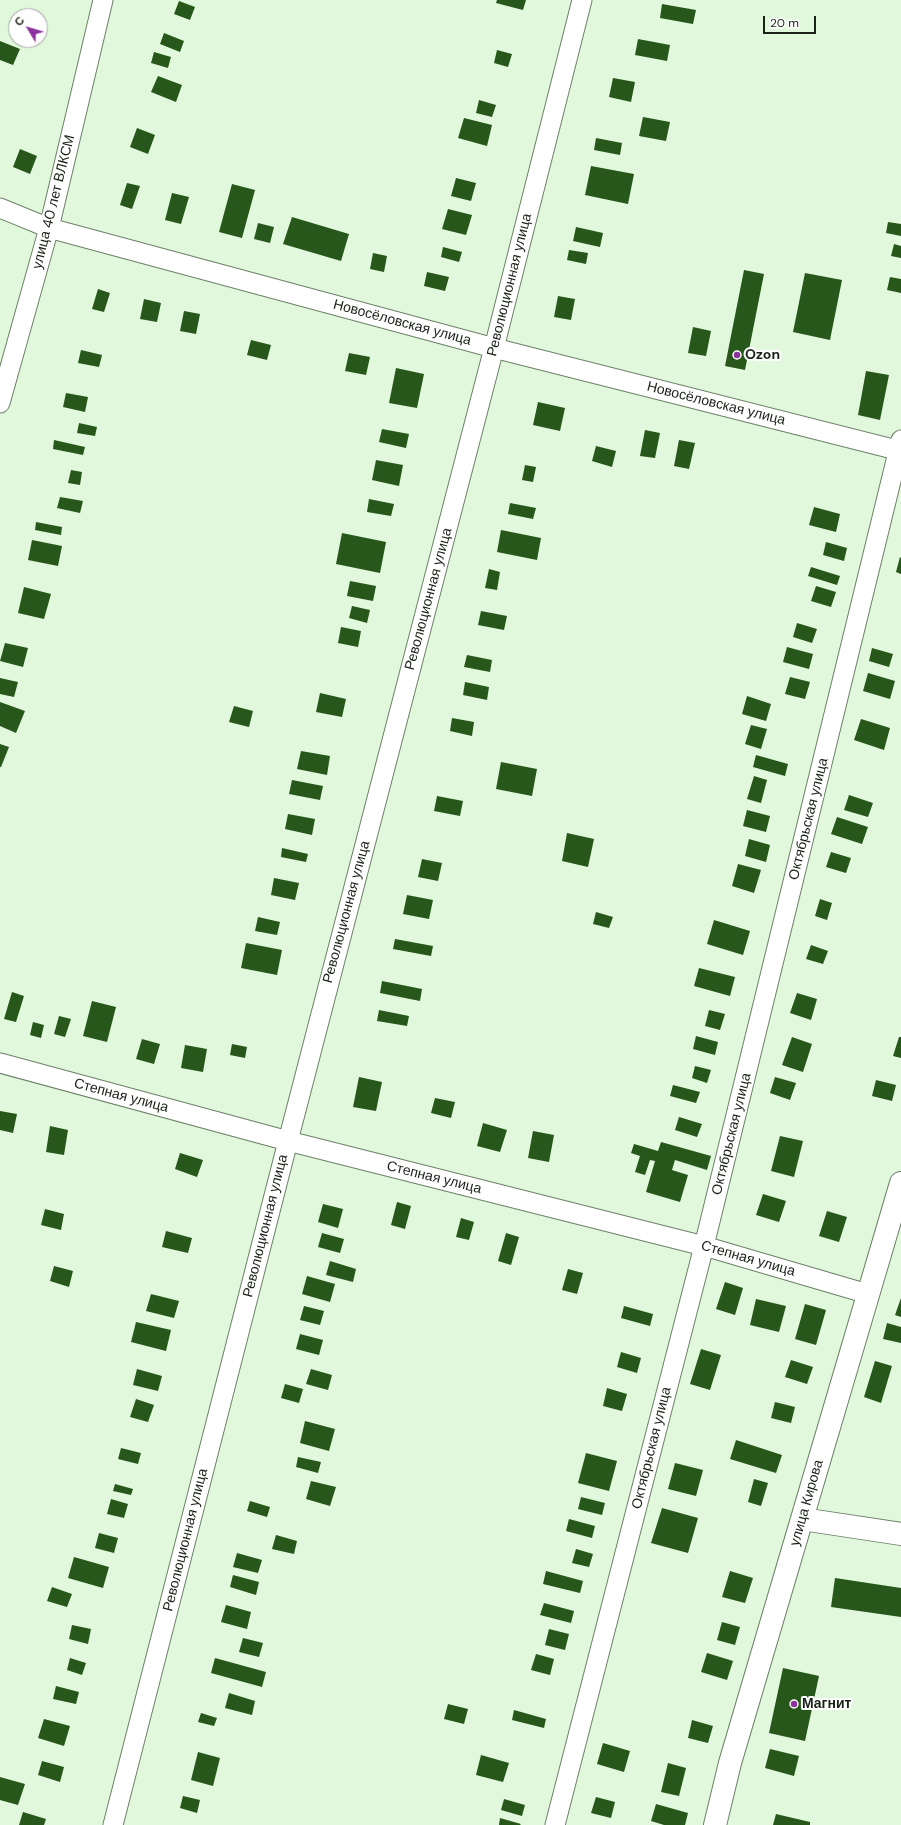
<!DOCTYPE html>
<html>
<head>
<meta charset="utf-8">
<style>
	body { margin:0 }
	#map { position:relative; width:901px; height:1825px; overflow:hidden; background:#e1f8dc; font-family:"DM Sans",sans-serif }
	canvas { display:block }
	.north { position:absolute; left:8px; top:8px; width:40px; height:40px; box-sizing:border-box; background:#fefefe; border:1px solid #a3a6a2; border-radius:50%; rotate:308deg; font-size:11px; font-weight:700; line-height:16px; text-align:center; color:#1a2218 }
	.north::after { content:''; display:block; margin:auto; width:14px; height:18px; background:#8b329f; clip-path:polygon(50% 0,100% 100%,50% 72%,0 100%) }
	.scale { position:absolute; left:763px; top:16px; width:53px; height:18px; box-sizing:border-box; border:2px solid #1a2218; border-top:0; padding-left:5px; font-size:12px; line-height:14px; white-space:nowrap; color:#1a2218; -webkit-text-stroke:3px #fefefe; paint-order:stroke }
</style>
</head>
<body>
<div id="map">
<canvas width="901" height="1825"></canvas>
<div class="north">С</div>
<div class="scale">20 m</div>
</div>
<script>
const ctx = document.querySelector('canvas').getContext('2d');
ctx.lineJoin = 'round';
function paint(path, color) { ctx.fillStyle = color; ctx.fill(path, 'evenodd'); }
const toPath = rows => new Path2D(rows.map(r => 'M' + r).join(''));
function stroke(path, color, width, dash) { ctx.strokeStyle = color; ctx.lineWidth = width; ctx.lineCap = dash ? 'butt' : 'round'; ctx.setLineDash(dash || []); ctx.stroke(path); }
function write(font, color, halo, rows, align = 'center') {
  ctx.font = font + ' "DM Sans",sans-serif'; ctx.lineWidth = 4; ctx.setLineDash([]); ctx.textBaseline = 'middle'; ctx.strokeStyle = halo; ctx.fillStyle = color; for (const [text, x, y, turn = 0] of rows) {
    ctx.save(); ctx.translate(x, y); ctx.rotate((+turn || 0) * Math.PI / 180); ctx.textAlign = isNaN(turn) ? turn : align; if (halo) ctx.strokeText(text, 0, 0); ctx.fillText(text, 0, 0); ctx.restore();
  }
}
paint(toPath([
	[497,0,526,0,523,10,496,3],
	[179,1,195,7,190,20,174,14],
	[662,4,696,10,693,24,660,18],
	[164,33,184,41,180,52,160,44],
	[638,39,670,45,667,61,635,55],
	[0,41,20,49,13,65,0,60],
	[497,50,512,54,508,67,494,63],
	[154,52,171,57,168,68,151,63],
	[158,76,182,85,176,102,151,92],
	[613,78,635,82,631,102,609,97],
	[479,100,496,105,492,117,476,113],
	[643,117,670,122,666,141,639,136],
	[464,118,492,125,487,146,458,138],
	[137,128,155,135,148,154,130,147],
	[596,138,622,143,620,155,594,150],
	[20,149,37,156,30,174,13,167],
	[591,166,634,174,628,204,585,195],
	[456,178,476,183,471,201,451,196],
	[127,183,140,186,132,209,120,205],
	[232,184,255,190,242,238,219,232],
	[172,193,189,197,181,224,165,220],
	[448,209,472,215,466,235,442,229],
	[292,217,349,234,341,261,283,244],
	[888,222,901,224,901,236,886,233],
	[258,223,274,227,270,243,254,239],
	[576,227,603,233,600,247,573,241],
	[894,244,901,246,901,258,891,256],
	[443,247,462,252,459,262,441,257],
	[569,250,588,253,586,264,567,260],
	[373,253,387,256,384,272,370,269],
	[744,270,764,274,745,370,725,366],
	[427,272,449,277,445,291,424,286],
	[805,273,842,280,830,340,793,332],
	[890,277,901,279,901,293,887,290],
	[98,289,110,293,104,312,92,309],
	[558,296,575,299,571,320,554,317],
	[144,299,161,303,157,322,140,319],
	[184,311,200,314,196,334,180,331],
	[693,327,711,331,706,356,688,353],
	[251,340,271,345,267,360,247,355],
	[81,350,102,355,99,367,78,363],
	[349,353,370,357,366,375,345,371],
	[396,368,424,374,417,408,389,403],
	[866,371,889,375,880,420,858,415],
	[66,393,88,397,85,412,63,407],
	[538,402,565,408,560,431,533,425],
	[79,423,97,427,95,436,77,433],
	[382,429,409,434,406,448,379,442],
	[645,430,660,433,655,458,640,456],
	[54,440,85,447,83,455,53,449],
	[679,440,695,443,689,469,674,466],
	[596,446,616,451,612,467,592,461],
	[376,460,403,465,399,486,372,480],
	[525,465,536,467,533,482,522,480],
	[71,470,82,472,80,485,68,483],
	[60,497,83,501,80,513,57,508],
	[369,499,394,504,391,516,367,512],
	[510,503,536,508,533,519,508,514],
	[814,507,840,514,836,532,809,525],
	[36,522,62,527,61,535,35,530],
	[501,530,541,538,537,560,497,552],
	[342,533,386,542,380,573,336,564],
	[32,540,62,546,58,566,28,560],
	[826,542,847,548,844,561,823,555],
	[900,557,901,558,901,574,896,572],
	[811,567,840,576,837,585,808,576],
	[489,569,500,572,497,590,485,588],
	[350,581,376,586,373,601,347,596],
	[816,586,836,592,831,607,811,601],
	[24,587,51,594,44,619,18,613],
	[352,606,370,610,367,623,349,618],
	[481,611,507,616,504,630,478,625],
	[797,623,817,629,812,643,793,637],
	[341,627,361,631,358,647,338,643],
	[5,643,28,648,23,667,0,661],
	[787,647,813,654,809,669,783,662],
	[872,648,893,654,889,667,869,661],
	[467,655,492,660,490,672,464,667],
	[868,673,895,681,890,699,863,691],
	[790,677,810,682,805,699,785,694],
	[0,678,18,682,14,697,0,694],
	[465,682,489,687,487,700,463,695],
	[320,693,346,699,342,717,316,712],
	[747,696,771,704,766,721,742,714],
	[0,702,25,711,16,733,0,726],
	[234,706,253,711,249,727,229,722],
	[452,718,474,722,472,736,450,731],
	[861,719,890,728,884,750,854,740],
	[751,725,767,729,761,749,745,744],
	[0,744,9,747,1,767,0,767],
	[301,751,330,756,327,775,297,769],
	[756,755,788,764,785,776,753,767],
	[501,762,537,769,532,796,496,789],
	[754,776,767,780,761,803,747,799],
	[292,780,323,786,320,800,289,794],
	[849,795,873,803,868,817,844,810],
	[437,796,463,801,460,816,434,811],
	[747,810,770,816,766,832,743,826],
	[288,814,315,819,312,835,285,829],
	[837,817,868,827,862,844,831,834],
	[567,833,594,839,588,867,562,861],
	[749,839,770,845,766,862,745,856],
	[282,848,308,854,306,862,281,857],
	[831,852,851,858,846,873,826,867],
	[422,859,442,863,438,881,418,877],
	[738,864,761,870,754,893,732,886],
	[274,878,299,883,295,900,271,895],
	[407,895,433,900,429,919,403,914],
	[820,899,832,903,827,920,815,916],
	[596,912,613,917,609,928,593,924],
	[258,917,280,922,277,935,255,931],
	[714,920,750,931,743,955,707,944],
	[395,939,433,946,431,956,393,949],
	[246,943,282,950,277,975,241,968],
	[811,945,828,951,823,964,806,959],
	[699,968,735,977,730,996,694,986],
	[382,981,422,989,420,1001,380,993],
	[12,992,24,996,16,1022,4,1019],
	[797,993,817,999,811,1020,790,1013],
	[92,1001,116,1007,107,1042,83,1036],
	[379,1010,409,1016,407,1026,377,1021],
	[709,1010,725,1014,720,1030,705,1026],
	[59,1016,71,1019,65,1037,54,1034],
	[33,1022,44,1025,41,1038,30,1035],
	[696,1036,718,1042,715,1055,693,1049],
	[792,1037,812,1044,803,1072,782,1065],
	[899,1037,901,1037,901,1058,893,1056],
	[142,1039,160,1044,154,1064,136,1059],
	[232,1044,247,1047,245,1058,230,1055],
	[185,1045,207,1049,203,1072,181,1068],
	[695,1066,711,1070,707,1083,692,1078],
	[359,1077,382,1082,376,1111,353,1107],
	[775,1077,796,1083,790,1100,770,1093],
	[876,1080,896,1085,892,1101,872,1096],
	[673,1085,700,1092,696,1103,670,1096],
	[435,1098,455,1102,451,1118,431,1113],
	[0,1111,17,1114,13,1133,0,1130],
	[679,1117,702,1124,697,1137,675,1130],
	[483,1123,507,1130,500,1152,477,1146],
	[50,1126,68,1130,64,1155,46,1152],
	[533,1131,554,1135,549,1162,528,1158],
	[780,1136,803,1141,794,1177,771,1171],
	[661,1142,711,1156,707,1170,675,1160,672,1170,688,1175,680,1202,646,1192,655,1161,650,1160,645,1175,635,1172,640,1156,631,1153,634,1144,658,1151],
	[180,1153,203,1160,197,1177,175,1169],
	[763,1194,786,1201,779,1222,756,1215],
	[397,1202,411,1206,405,1229,391,1225],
	[323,1204,343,1209,338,1228,318,1222],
	[45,1209,64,1214,61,1230,41,1225],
	[827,1211,847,1217,839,1242,819,1236],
	[461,1218,474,1222,469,1240,456,1237],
	[166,1231,192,1238,188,1253,162,1247],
	[322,1233,344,1239,340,1253,318,1247],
	[506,1233,519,1237,511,1265,498,1261],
	[330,1261,356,1269,353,1282,326,1275],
	[54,1266,73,1271,69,1287,50,1281],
	[568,1269,583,1273,577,1294,562,1290],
	[307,1276,335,1284,330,1302,302,1294],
	[725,1282,743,1288,735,1315,716,1309],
	[151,1294,179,1301,174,1318,146,1311],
	[901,1298,901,1317,895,1315],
	[756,1299,786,1306,779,1332,750,1325],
	[805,1304,826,1310,816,1345,795,1339],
	[304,1306,324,1311,320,1325,300,1320],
	[624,1306,653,1314,650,1326,621,1318],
	[136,1322,171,1330,166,1351,131,1342],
	[887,1323,901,1327,901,1343,883,1339],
	[300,1334,323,1340,319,1355,296,1349],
	[701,1349,721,1355,710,1390,690,1384],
	[621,1352,641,1358,637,1373,617,1367],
	[791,1360,813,1367,807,1384,785,1377],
	[875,1361,892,1366,881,1403,864,1397],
	[137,1369,162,1376,158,1391,133,1385],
	[311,1369,332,1375,328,1390,306,1384],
	[285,1384,303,1389,299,1403,281,1398],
	[607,1388,627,1394,622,1411,603,1406],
	[136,1399,154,1405,148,1422,130,1417],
	[775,1402,795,1407,791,1423,771,1418],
	[305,1421,335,1429,329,1451,300,1443],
	[736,1440,782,1455,776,1473,730,1459],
	[121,1448,141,1453,138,1464,118,1459],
	[586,1453,617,1461,609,1491,578,1483],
	[298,1457,321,1462,318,1473,296,1467],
	[675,1463,703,1470,696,1496,668,1489],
	[754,1479,768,1483,761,1506,748,1502],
	[311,1481,336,1487,330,1506,306,1499],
	[115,1484,133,1489,131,1495,113,1491],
	[581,1497,605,1503,602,1515,578,1509],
	[111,1499,128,1504,124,1518,107,1514],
	[250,1501,270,1507,267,1517,247,1511],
	[662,1508,698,1518,688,1553,651,1543],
	[569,1519,595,1526,592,1538,566,1531],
	[99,1533,118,1538,114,1553,95,1548],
	[276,1535,297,1541,294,1554,272,1549],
	[576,1549,593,1554,589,1567,572,1563],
	[237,1553,262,1560,258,1573,233,1567],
	[74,1557,109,1567,103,1588,68,1578],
	[546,1571,583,1581,580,1593,543,1584],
	[730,1571,753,1578,745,1603,722,1597],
	[233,1575,259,1582,256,1595,230,1587],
	[835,1578,901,1588,901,1617,831,1607],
	[52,1587,72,1594,67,1607,47,1601],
	[544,1603,574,1611,571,1623,540,1615],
	[226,1605,251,1612,247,1629,221,1622],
	[722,1622,740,1627,735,1645,717,1640],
	[72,1625,91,1629,88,1644,69,1639],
	[549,1629,569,1634,565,1650,545,1645],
	[243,1638,263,1643,259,1657,239,1652],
	[707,1653,733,1661,727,1680,701,1672],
	[536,1654,554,1659,550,1675,531,1670],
	[70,1658,86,1663,82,1675,67,1670],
	[215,1658,266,1672,262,1687,211,1673],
	[783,1668,819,1676,805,1741,769,1733],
	[56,1686,79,1692,76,1704,53,1699],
	[229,1693,255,1701,252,1715,225,1708],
	[448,1704,468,1709,464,1724,444,1719],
	[514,1710,546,1719,544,1728,512,1720],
	[201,1713,217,1718,214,1726,198,1722],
	[44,1719,70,1726,64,1746,38,1738],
	[692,1720,713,1726,708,1743,688,1738],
	[603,1743,630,1751,624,1772,597,1764],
	[770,1749,799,1756,794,1776,765,1768],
	[198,1752,220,1758,213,1786,191,1780],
	[481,1755,509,1763,503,1782,476,1775],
	[42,1761,64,1767,60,1782,38,1775],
	[668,1763,686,1768,679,1796,661,1792],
	[0,1777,25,1784,18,1805,0,1800],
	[183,1796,200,1800,197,1813,180,1808],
	[596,1797,615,1802,611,1818,591,1813],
	[504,1799,525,1805,522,1816,501,1810],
	[656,1804,688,1813,685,1825,664,1825,651,1821],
	[23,1812,46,1819,44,1825,19,1825],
	[776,1814,810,1822,810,1825,773,1825],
	[500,1818,521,1824,520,1825,499,1825]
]), '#27571a');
const street = toPath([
	[0,208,49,228,494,348,901,451],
	[0,403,49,228,103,0],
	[0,1063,288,1141,704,1246,868,1294],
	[113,1825,288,1141,494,348,582,0],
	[555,1825,704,1246,901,440]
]);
const secondary = toPath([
	[802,1519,901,1534],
	[715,1825,730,1763,901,1183]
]);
stroke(street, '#6d8168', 21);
stroke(secondary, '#6d8168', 24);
stroke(street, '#fff', 19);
stroke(secondary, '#fff', 22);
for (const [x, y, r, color] of [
	[737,355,4,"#8b329f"],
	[794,1704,4,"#8b329f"]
]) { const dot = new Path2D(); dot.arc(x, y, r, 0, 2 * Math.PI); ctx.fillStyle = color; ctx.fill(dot); stroke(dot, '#fefefe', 1.5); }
write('14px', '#1a2218', '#fefefe', [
	["улица 40 лет ВЛКСМ",54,202,-76],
	["Революционная улица",510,285,-76],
	["Новосёловская улица",402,323,15],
	["Новосёловская улица",716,404,14],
	["Революционная улица",429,599,-75],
	["Октябрьская улица",809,819,-76],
	["Революционная улица",347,912,-75],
	["Степная улица",121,1096,15],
	["Октябрьская улица",732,1134,-76],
	["Степная улица",434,1178,14],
	["Революционная улица",266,1226,-76],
	["Степная улица",748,1259,16],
	["Октябрьская улица",652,1448,-76],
	["улица Кирова",807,1503,-74],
	["Революционная улица",186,1540,-76]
]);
write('bold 14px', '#1a2218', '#fefefe', [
	["Ozon",745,355],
	["Магнит",802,1704]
], 'left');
</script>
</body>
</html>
